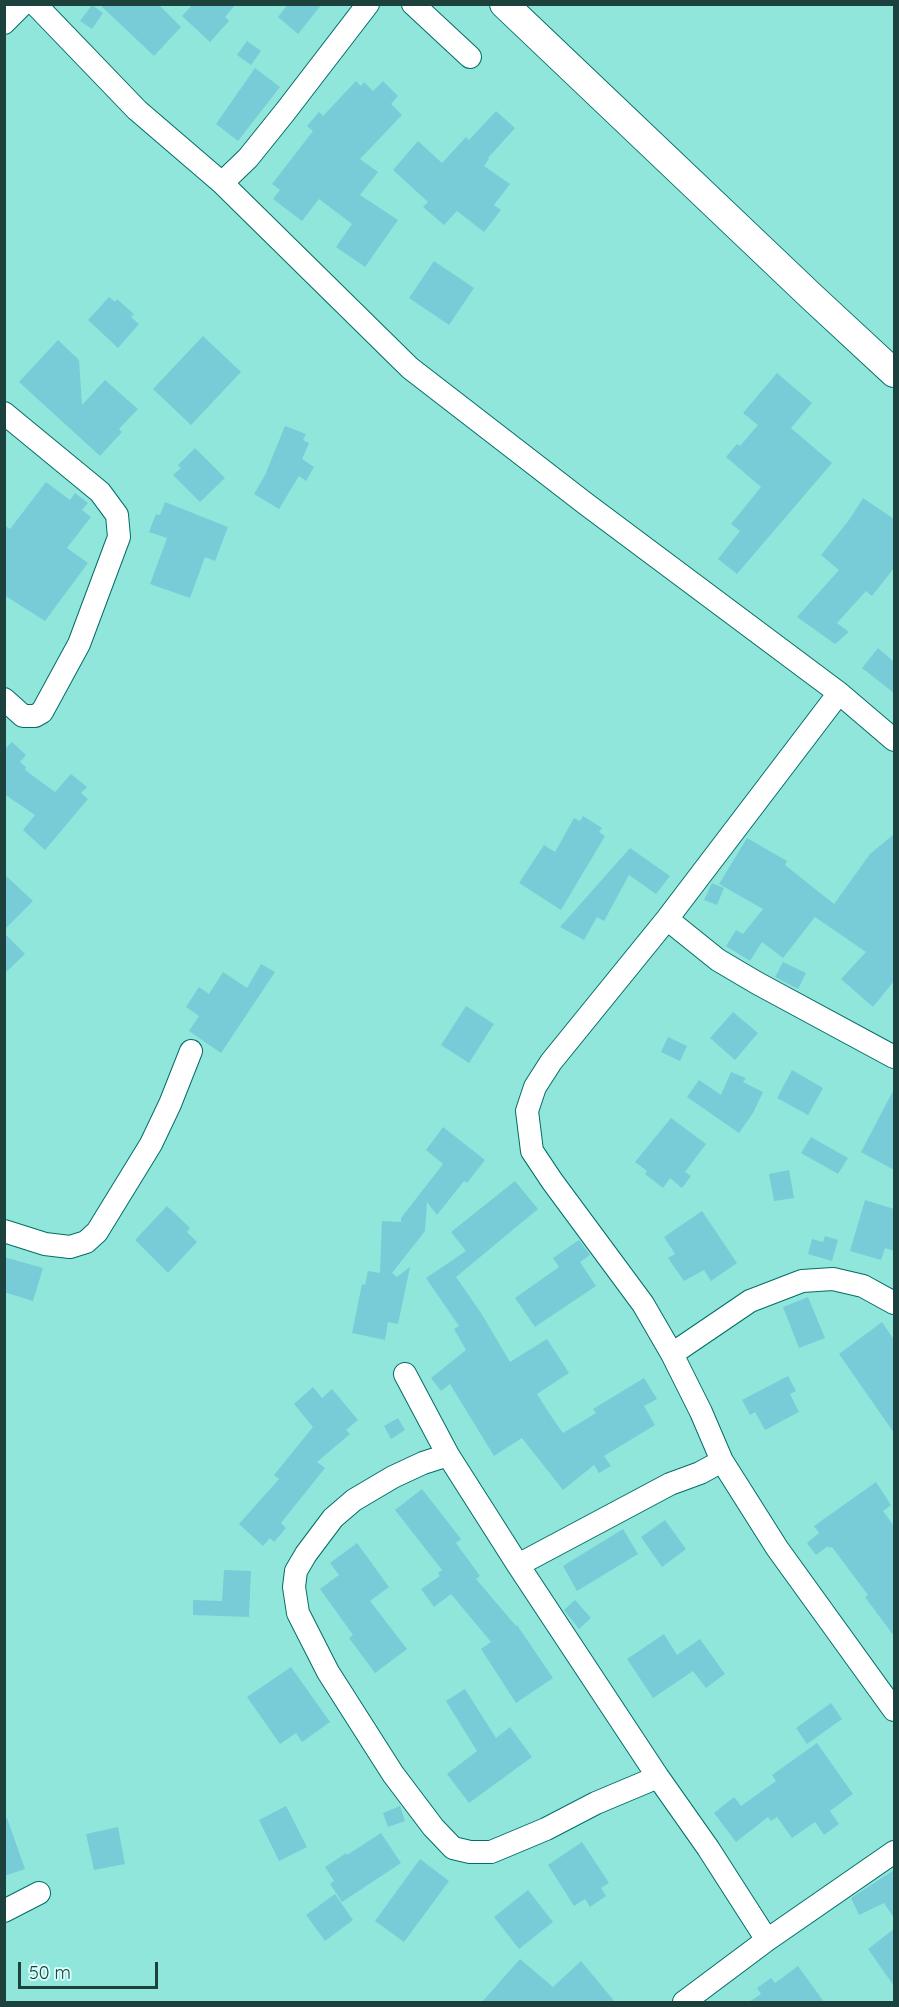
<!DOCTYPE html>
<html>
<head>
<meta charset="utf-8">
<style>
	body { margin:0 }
	#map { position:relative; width:899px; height:2007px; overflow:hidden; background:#91e6dc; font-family:Quicksand,sans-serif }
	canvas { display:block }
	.frame { position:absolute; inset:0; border:6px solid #1d413d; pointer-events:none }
	.scale { position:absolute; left:18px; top:1962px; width:140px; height:27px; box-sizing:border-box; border:3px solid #1d413d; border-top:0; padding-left:8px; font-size:18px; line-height:21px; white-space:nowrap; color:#1d413d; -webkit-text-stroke:4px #d6fef9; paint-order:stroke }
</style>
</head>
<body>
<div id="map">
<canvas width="899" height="2007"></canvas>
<div class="frame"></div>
<div class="scale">50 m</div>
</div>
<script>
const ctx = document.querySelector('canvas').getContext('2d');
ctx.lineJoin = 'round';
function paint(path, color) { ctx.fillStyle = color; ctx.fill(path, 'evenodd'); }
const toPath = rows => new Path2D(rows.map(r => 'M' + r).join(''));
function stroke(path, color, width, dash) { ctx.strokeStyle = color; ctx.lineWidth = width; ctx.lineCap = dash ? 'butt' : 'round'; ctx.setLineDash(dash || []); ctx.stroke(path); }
paint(toPath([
	[99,4,158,4,181,27,154,56],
	[193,4,236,4,225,17,229,21,210,42,182,16],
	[288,4,322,4,298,34,278,17],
	[92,5,103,13,92,29,80,21],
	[247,41,261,51,251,65,237,55],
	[255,68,280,87,238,141,216,124],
	[356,81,361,86,364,82,373,91,383,81,398,96,391,104,402,115,360,159,378,172,360,195,398,220,365,267,336,247,352,224,319,199,302,221,273,199,280,190,272,184,313,131,307,126,319,112,323,116],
	[496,111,515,128,488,158,489,159,484,166,510,184,494,205,501,210,484,232,457,211,444,225,423,207,428,202,393,170,418,141,442,163,466,137,469,140],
	[434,261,474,288,449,325,409,298],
	[109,297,115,302,117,299,134,314,131,317,139,324,118,348,88,320],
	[203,336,241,372,191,425,153,389],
	[58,340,79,360,82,405,105,380,138,409,119,429,122,432,100,456,19,382],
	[777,373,812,403,791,428,832,463,737,574,718,559,740,531,731,524,761,487,726,457,737,444,740,446,758,425,743,413],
	[285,426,306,434,303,440,309,443,302,459,314,467,306,481,299,476,279,509,254,494,265,475],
	[195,448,225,478,200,502,173,475,181,468,178,465],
	[46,482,70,500,75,493,88,503,82,510,91,517,67,548,88,563,45,621,4,595,4,525,10,529],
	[863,498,894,519,894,568,872,596,866,591,837,623,849,632,835,644,797,617,839,570,821,555,849,520],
	[165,502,228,527,215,561,205,557,190,598,150,584,167,538,149,532,156,514,160,515],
	[878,648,894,662,894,693,862,668],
	[12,742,26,755,20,762,26,767,25,770,55,792,71,774,87,787,81,793,88,799,45,850,23,830,35,815,4,794,4,750],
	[583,816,602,828,599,832,605,836,561,910,519,883,544,845,555,852,574,818,580,821],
	[894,834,894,981,873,1007,841,979,866,952,815,917,783,958,762,942,750,961,726,946,736,930,743,934,763,909,719,884,747,838,787,861,785,865,834,904,870,854],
	[630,848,670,876,656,894,629,875,604,921,597,917,584,940,560,927],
	[4,874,33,901,4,930],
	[712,883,724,888,717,905,704,900],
	[4,933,25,954,4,974],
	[783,962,806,973,798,989,775,977],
	[261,964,275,972,221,1053,189,1031,199,1016,186,1007,199,987,209,994,223,972,247,988],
	[466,1006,494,1024,469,1063,441,1045],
	[733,1012,758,1033,735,1060,710,1038],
	[668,1037,687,1046,680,1061,661,1052],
	[792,1070,823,1088,808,1115,777,1098],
	[731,1072,746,1078,743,1082,763,1092,753,1113,739,1133,687,1097,699,1080,721,1095],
	[894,1089,894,1170,861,1152],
	[671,1118,706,1144,685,1172,691,1176,682,1188,670,1178,663,1188,645,1174,647,1171,635,1162],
	[443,1127,485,1160,467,1183,464,1181,437,1215,427,1202,425,1231,392,1273,397,1277,410,1267,398,1324,388,1322,385,1340,352,1333,362,1284,365,1285,368,1271,380,1273,382,1221,401,1222,401,1218,443,1164,426,1150],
	[811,1137,848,1158,838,1174,801,1153],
	[789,1170,794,1198,774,1201,769,1174],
	[515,1181,538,1209,456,1277,481,1313,510,1362,547,1339,569,1373,537,1394,553,1419,563,1433,596,1413,593,1409,644,1378,657,1399,644,1406,655,1425,604,1456,611,1466,599,1473,594,1465,563,1490,522,1438,494,1456,450,1384,441,1391,431,1378,466,1350,454,1329,459,1326,426,1278,466,1251,451,1232],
	[865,1200,894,1209,894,1251,885,1248,881,1260,850,1251],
	[167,1206,190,1228,187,1232,197,1242,168,1273,135,1240],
	[702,1211,737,1263,711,1281,704,1270,684,1281,668,1258,675,1254,664,1237],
	[825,1236,838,1240,832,1261,808,1254,812,1239,823,1242],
	[579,1240,590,1255,580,1262,596,1286,535,1327,515,1298,559,1267,553,1258],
	[4,1257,43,1268,33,1301,4,1292],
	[808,1297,825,1338,799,1348,783,1307],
	[882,1322,894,1340,894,1433,839,1354],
	[788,1376,796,1391,790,1394,799,1412,765,1430,755,1412,750,1415,742,1400],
	[313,1387,322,1398,332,1389,358,1420,346,1430,350,1434,317,1462,325,1468,281,1523,286,1528,274,1542,270,1538,263,1546,239,1524,279,1479,274,1475,313,1427,294,1404],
	[398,1418,405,1430,391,1439,384,1426],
	[876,1482,891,1505,883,1511,894,1526,894,1636,865,1597,868,1595,832,1547,829,1548,828,1546,816,1555,807,1543,819,1533,814,1526],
	[422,1489,461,1539,456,1543,480,1576,476,1579,516,1626,517,1625,553,1678,516,1703,481,1649,491,1642,451,1594,434,1607,421,1589,440,1576,438,1573,442,1570,395,1510],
	[665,1520,686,1549,662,1567,641,1537],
	[623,1529,638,1554,577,1591,563,1566],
	[357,1543,389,1587,370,1601,407,1649,375,1673,349,1638,353,1635,320,1589,339,1575,330,1563],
	[224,1570,251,1571,249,1617,193,1615,193,1600,222,1601],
	[575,1600,591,1618,579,1629,564,1610],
	[664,1634,677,1655,700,1639,725,1674,706,1688,693,1671,653,1698,627,1659],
	[291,1667,330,1722,302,1742,296,1733,280,1744,247,1697],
	[465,1689,496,1738,510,1727,532,1757,469,1803,447,1774,477,1751,446,1701],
	[831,1703,842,1719,807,1744,796,1728],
	[817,1743,853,1794,830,1811,839,1824,824,1835,815,1822,792,1838,777,1817,771,1821,768,1817,736,1842,714,1813,734,1797,741,1806,776,1781,772,1775],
	[286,1806,307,1847,279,1861,259,1820],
	[400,1806,405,1821,388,1827,383,1813],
	[7,1818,25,1869,4,1876,4,1819],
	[118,1827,125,1864,94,1870,86,1834],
	[381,1833,401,1863,342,1902,330,1884,334,1881,325,1867,346,1853,347,1855],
	[582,1842,609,1883,601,1888,606,1896,590,1907,585,1899,574,1906,548,1865],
	[420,1859,449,1881,404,1942,375,1921],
	[894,1870,894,1918,884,1903,859,1915,851,1898],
	[528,1890,553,1922,519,1949,494,1917],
	[335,1894,353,1920,325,1941,306,1915],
	[894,1929,894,1986,868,1949],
	[520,1959,553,1987,581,1961,615,2002,482,2002],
	[798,1966,824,2002,749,2002,761,1994,757,1988,771,1978,775,1983]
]), '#77ccd7');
const minor = toPath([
	[35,4,137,110,222,183,410,368,586,504,839,693,894,740],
	[413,4,470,57],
	[4,23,23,4],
	[222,183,248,158,285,112,368,4],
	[4,413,100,492,117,515,119,537,79,644,42,712,35,716,23,716,4,699],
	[839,693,667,919,551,1062,535,1087,527,1111,532,1151,552,1181,643,1304,672,1354,701,1412,722,1461,777,1548,894,1710],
	[667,919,718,960,757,983,894,1057],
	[4,1231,45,1244,70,1247,86,1242,97,1232,151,1144,170,1104,191,1051],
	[672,1354,750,1301,802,1281,833,1279,863,1286,894,1303],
	[405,1374,448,1455,518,1565,658,1777,708,1848,767,1940],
	[448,1455,423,1463,393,1477,354,1500,333,1518,306,1554,296,1571,294,1587,298,1613,328,1672,393,1774,433,1827,453,1848,470,1852,491,1852,515,1842,546,1829,596,1803,658,1777],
	[518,1565,670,1484,700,1473,722,1461],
	[4,1911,39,1893],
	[684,2002,767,1940,894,1852]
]);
const major = toPath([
	[504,4,812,297,894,373]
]);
stroke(minor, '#016d66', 24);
stroke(major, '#016d66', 30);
stroke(minor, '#fff', 22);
stroke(major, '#fff', 28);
</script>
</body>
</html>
